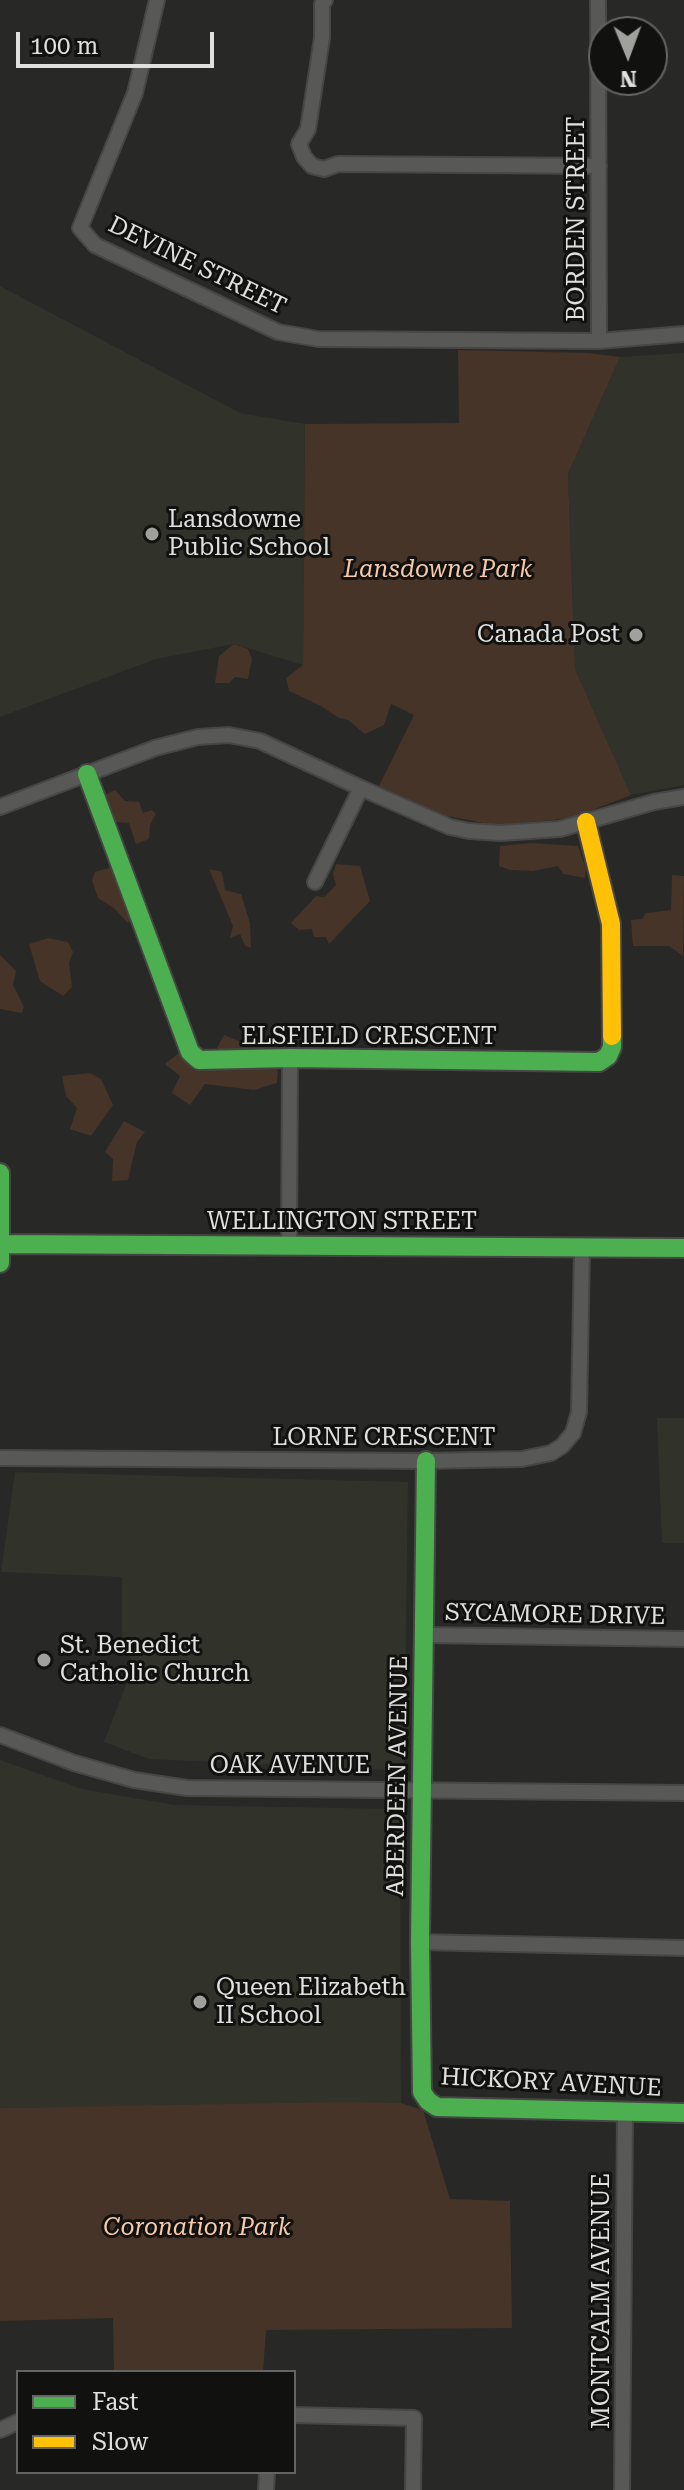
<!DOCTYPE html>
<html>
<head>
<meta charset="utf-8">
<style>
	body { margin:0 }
	#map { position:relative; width:684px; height:2490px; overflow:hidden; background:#282826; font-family:"Roboto Serif",serif }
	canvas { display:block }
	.legend { position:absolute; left:16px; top:2370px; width:280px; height:104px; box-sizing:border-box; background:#111110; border:2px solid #646462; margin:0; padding:10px 14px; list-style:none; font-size:24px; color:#e0e0dd }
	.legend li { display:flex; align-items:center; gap:16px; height:40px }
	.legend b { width:40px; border:2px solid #646462 }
	.north { position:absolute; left:588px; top:16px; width:80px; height:80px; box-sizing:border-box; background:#111110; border:2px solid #646462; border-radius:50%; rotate:179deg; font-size:22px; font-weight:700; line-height:32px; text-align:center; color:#e0e0dd }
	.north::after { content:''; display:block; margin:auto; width:28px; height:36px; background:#a0a09d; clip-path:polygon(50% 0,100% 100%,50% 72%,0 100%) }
	.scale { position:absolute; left:16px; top:32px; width:198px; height:36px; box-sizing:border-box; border:4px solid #e0e0dd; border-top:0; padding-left:10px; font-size:24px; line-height:28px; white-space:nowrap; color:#e0e0dd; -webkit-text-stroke:6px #111110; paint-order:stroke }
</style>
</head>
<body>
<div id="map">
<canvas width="684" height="2490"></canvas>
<ul class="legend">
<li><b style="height:10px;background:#4caf50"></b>Fast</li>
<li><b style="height:10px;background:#ffc107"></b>Slow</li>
</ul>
<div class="north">N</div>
<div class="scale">100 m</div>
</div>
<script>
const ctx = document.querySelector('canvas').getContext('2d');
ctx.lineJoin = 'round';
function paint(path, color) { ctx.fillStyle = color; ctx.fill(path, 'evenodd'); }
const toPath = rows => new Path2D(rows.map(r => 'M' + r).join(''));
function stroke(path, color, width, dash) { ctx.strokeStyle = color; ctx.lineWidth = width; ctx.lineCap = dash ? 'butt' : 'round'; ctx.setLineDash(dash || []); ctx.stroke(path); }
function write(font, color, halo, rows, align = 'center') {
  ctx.font = font + ' "Roboto Serif",serif'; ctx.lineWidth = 6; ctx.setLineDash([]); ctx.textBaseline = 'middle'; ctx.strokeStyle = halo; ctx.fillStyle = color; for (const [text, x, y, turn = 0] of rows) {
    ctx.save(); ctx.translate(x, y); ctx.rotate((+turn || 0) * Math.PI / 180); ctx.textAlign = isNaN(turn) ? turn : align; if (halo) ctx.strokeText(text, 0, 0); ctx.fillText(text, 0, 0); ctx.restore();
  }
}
paint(toPath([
	[0,286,240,413,305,424,303,665,234,644,156,659,0,717],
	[684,353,684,785,631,795,575,669,568,474,620,357],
	[657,1418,684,1418,684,1543,662,1543],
	[15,1472,408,1482,404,1771,149,1759,104,1742,134,1664,122,1644,122,1577,1,1572],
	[0,1760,82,1789,175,1805,400,1809,401,2103,0,2108]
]), '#313229');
paint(toPath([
	[458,350,589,353,620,357,568,474,575,669,631,795,580,815,554,820,495,825,442,815,379,786,414,715,391,704,384,725,365,734,348,720,339,718,321,706,289,691,286,678,303,665,305,424,459,423],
	[234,644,248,649,252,659,248,679,235,677,229,683,215,683,219,656],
	[115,790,125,801,139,802,143,813,152,810,156,814,150,825,149,839,136,844,129,823,115,822,105,795],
	[532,843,578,846,586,869,585,878,563,874,558,866,533,871,510,870,499,866,500,846],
	[336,864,360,866,370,901,329,944,326,937,314,937,312,929,299,930,291,923,316,896,324,897,336,885,333,874],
	[118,865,139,924,127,922,115,909,98,898,92,880,95,872],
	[209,869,222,872,225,890,241,894,250,923,251,948,245,946,240,934,230,938,233,926],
	[672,875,684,876,683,956,669,946,633,946,631,920,642,919,646,913,671,910],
	[48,938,68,942,73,952,69,963,72,987,63,996,40,981,29,944],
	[0,955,16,971,13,985,24,1007,22,1013,0,1009],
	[224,1035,246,1044,250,1035,264,1036,279,1049,277,1083,254,1090,205,1084,190,1105,172,1093,180,1076,165,1064,185,1048,235,1062,217,1048],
	[90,1073,101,1079,113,1105,91,1136,70,1129,77,1108,66,1096,62,1076],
	[124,1121,145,1132,137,1142,128,1180,112,1181,113,1159,105,1152],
	[342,2102,401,2103,423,2110,450,2199,510,2201,512,2328,266,2330,263,2372,114,2372,113,2318,0,2321,0,2108]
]), '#453427');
const street = toPath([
	[157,0,135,93,80,228,95,245,278,332,318,339,599,341,684,334],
	[325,0,322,4,322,38,308,129,299,144,304,157,312,166,324,169,338,164,599,166],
	[598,0,599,341],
	[0,807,155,748,198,737,229,735,260,741,361,788,450,827,469,831,500,833,560,829,654,802,684,797],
	[315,882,361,788],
	[289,1245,290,1058],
	[0,1458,426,1461,522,1459,551,1453,562,1446,573,1433,579,1412,582,1248],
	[425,1635,684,1639],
	[0,1735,74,1763,134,1780,187,1788,684,1793],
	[420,1942,684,1948],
	[294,2415,414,2418,413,2490],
	[0,2430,18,2422],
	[266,2490,267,2472],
	[622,2490,625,2112]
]);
const fast = toPath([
	[87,774,190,1052,199,1060,290,1058,599,1062,608,1056,612,1047,612,1036],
	[0,1173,0,1263],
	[0,1244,684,1248],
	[426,1461,420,1942,422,2092,428,2101,437,2107,684,2113]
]);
const slow = toPath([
	[586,822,611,924,612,1036]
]);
stroke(street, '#464644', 18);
stroke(fast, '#464644', 22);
stroke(slow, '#464644', 22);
stroke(street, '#585857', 14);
stroke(fast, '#4caf50', 18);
stroke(slow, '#ffc107', 18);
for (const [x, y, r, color] of [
	[152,534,8,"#a0a09d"],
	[636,635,8,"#a0a09d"],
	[44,1660,8,"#a0a09d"],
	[200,2002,8,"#a0a09d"]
]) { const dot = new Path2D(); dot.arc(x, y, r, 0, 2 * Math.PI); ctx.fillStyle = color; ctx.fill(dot); stroke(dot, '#111110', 3); }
write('24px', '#e0e0dd', '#111110', [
	["BORDEN STREET",577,219,-90],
	["DEVINE STREET",197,266,26],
	["ELSFIELD CRESCENT",369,1037],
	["WELLINGTON STREET",342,1222],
	["LORNE CRESCENT",384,1438],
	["SYCAMORE DRIVE",555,1615,1],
	["OAK AVENUE",290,1766],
	["ABERDEEN AVENUE",398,1776,-89],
	["HICKORY AVENUE",551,2083,3],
	["MONTCALM AVENUE",602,2301,-90]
]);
write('24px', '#e0e0dd', '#111110', [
	["Lansdowne",168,520],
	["Public School",168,548],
	["Canada Post",620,635,"right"],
	["St. Benedict",60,1646],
	["Catholic Church",60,1674],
	["Queen Elizabeth",216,1988],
	["II School",216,2016]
], 'left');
write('italic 24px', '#f8c9a8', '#111110', [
	["Lansdowne Park",438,570],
	["Coronation Park",197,2228]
]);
</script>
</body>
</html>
